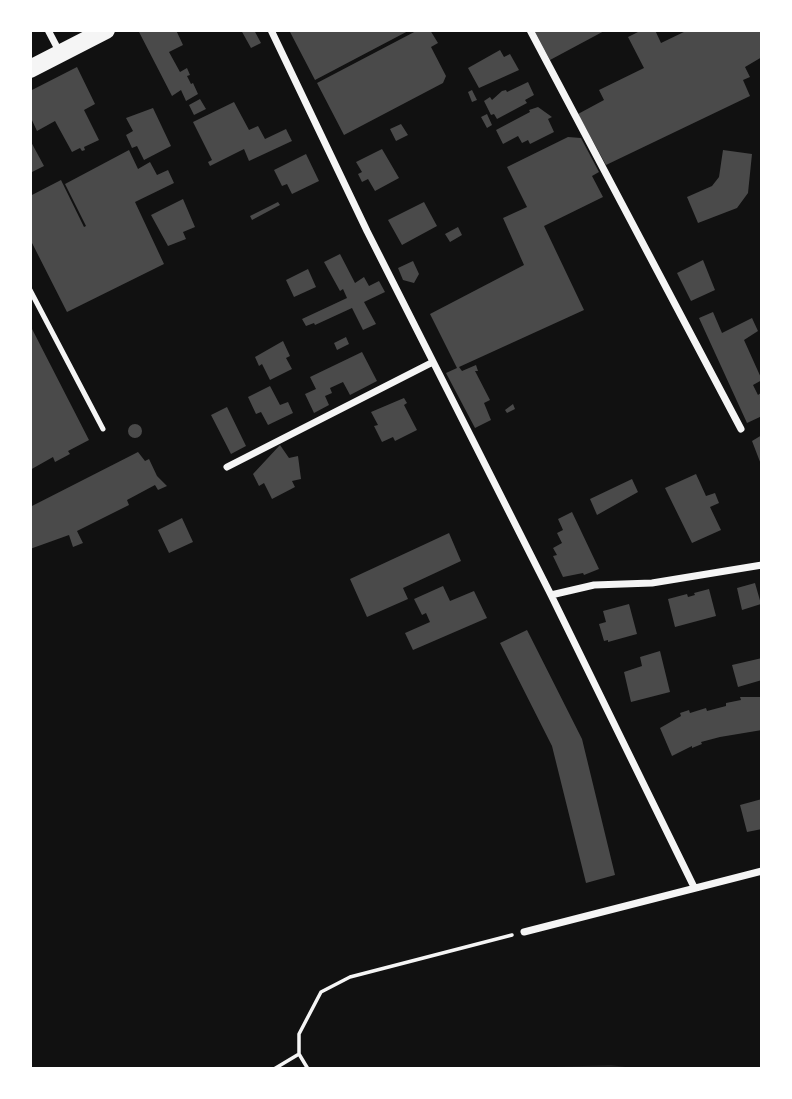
<!DOCTYPE html>
<html>
<head>
<meta charset="utf-8">
<style>
	body { margin:0 }
	#map { position:relative; width:792px; height:1099px; overflow:hidden; background:#111; font-family:"Open Sans",sans-serif }
	canvas { display:block }
	.frame { position:absolute; inset:0; border:32px solid #fff; pointer-events:none }
</style>
</head>
<body>
<div id="map">
<canvas width="792" height="1099"></canvas>
<div class="frame"></div>
</div>
<script>
const ctx = document.querySelector('canvas').getContext('2d');
ctx.lineJoin = 'round';
function paint(path, color) { ctx.fillStyle = color; ctx.fill(path, 'evenodd'); }
const toPath = rows => new Path2D(rows.map(r => 'M' + r).join(''));
function stroke(path, color, width, dash) { ctx.strokeStyle = color; ctx.lineWidth = width; ctx.lineCap = dash ? 'butt' : 'round'; ctx.setLineDash(dash || []); ctx.stroke(path); }
paint(toPath([
	[611,1065,640,1069,547,1069,554,1067]
]), '#202020');
paint(toPath([
	[138,30,176,30,183,45,169,52,180,72,187,68,190,75,187,76,191,84,193,83,198,94,186,101,181,90,172,96],
	[241,30,254,30,261,43,251,48],
	[289,30,410,30,315,80],
	[418,30,430,30,438,43,431,47,446,76,443,83,344,135,317,83],
	[534,30,606,30,550,60],
	[642,30,655,30,661,43,688,30,762,30,762,57,745,67,750,77,743,80,750,96,606,165,578,114,604,100,599,90,644,68,628,37],
	[500,50,504,57,510,54,519,70,479,88,468,68],
	[77,67,95,104,84,110,99,140,84,147,85,150,82,151,80,148,72,152,55,121,37,131,30,116,30,91],
	[528,82,534,95,525,100,527,103,497,119,494,114,491,115,484,101,490,97,492,100,502,91,506,90,507,92],
	[472,90,477,100,472,102,468,92],
	[200,99,206,109,194,115,189,105],
	[234,102,249,130,258,126,265,139,286,129,292,141,249,161,244,149,210,166,208,162,212,160,193,122],
	[538,107,552,117,548,119,554,132,530,144,528,140,522,143,518,136,503,144,496,130,530,112,529,110],
	[153,108,171,146,144,160,137,146,132,148,126,135,133,131,126,118],
	[487,114,492,125,487,128,481,117],
	[401,124,408,135,396,141,390,129],
	[568,137,581,138,599,172,592,176,603,197,544,226,584,310,459,367,462,371,476,365,478,371,475,371,490,400,484,403,491,420,475,428,446,373,457,368,430,314,524,265,503,218,527,207,507,167],
	[30,140,44,166,30,173],
	[382,149,399,178,375,191,368,179,362,182,358,174,362,172,356,162],
	[129,150,138,169,150,162,157,175,168,170,174,183,135,202,164,264,67,312,30,239,30,196,61,180,84,227,86,226,65,184],
	[723,150,752,154,748,193,737,208,698,223,687,197,712,186,719,177],
	[306,154,319,181,292,194,287,184,282,186,274,170],
	[183,199,195,227,183,232,186,239,168,246,151,215],
	[278,202,280,205,252,220,250,216],
	[424,202,437,226,402,245,388,220],
	[458,227,462,235,450,242,445,234],
	[340,254,355,283,364,277,369,286,379,281,385,292,364,302,376,324,363,330,352,308,315,325,314,323,306,326,302,319,347,298,343,289,340,291,324,262],
	[703,260,715,290,691,301,677,273],
	[413,261,419,274,414,283,403,280,398,268],
	[308,269,316,287,294,297,286,280],
	[713,312,722,333,752,318,758,331,744,340,762,380,753,385,758,395,762,392,762,416,747,423,699,318],
	[30,325,89,440,68,451,70,454,55,462,53,457,30,470],
	[346,337,349,344,337,350,334,343],
	[283,341,290,356,286,358,292,369,270,380,262,364,259,366,255,357],
	[362,352,377,381,350,395,343,382,330,388,332,393,325,396,329,405,314,413,305,394,316,389,310,377],
	[270,386,280,405,288,402,293,413,268,425,261,412,256,414,248,397],
	[404,398,407,403,404,405,417,430,395,441,393,437,382,442,374,426,378,425,371,412],
	[513,404,515,409,507,413,505,410],
	[227,407,246,446,231,454,211,415],
	'128 431a7 7 0 1 1 14 0a7 7 0 1 1-14 0Z',
	[762,435,762,467,752,441],
	[280,445,289,458,298,456,301,479,292,481,295,487,272,499,264,483,259,486,253,474],
	[138,452,145,461,149,459,157,476,167,486,158,490,155,485,127,500,129,505,77,531,83,543,73,547,69,535,30,549,30,507],
	[696,474,706,496,715,493,719,503,710,507,721,530,692,543,665,488],
	[632,479,638,492,597,515,590,499],
	[572,512,599,569,584,575,583,573,563,577,553,556,557,555,553,548,562,543,557,533,563,530,558,519],
	[182,518,193,542,169,553,158,530],
	[449,533,461,561,403,588,408,599,367,617,350,579],
	[755,583,761,604,742,610,737,588],
	[443,586,450,601,474,591,487,618,413,650,405,633,430,622,426,613,422,615,414,599],
	[709,589,716,616,675,627,668,599,687,594,688,597,695,595,694,593],
	[629,604,637,634,608,642,608,640,604,641,599,624,606,622,603,611],
	[527,630,582,739,615,875,586,883,552,746,500,643],
	[660,651,670,692,631,702,624,672,642,666,640,657],
	[762,658,762,680,738,687,732,665],
	[740,697,762,697,762,730,720,737,701,742,702,744,692,748,692,746,672,756,660,728,681,716,680,713,689,710,690,713,706,708,707,711,726,706,726,703,741,700],
	[762,799,762,829,747,832,740,805]
]), '#4a4a4a');
stroke(toPath([
	[274,1069,299,1054],
	[308,1069,299,1054,299,1034,321,992,350,977,512,935]
]), '#f5f5f5', 3.5);
stroke(toPath([
	[30,290,103,429]
]), '#f5f5f5', 5);
stroke(toPath([
	[48,30,60,53],
	[271,30,367,231,551,595,694,887],
	[530,30,741,429],
	[227,467,433,362],
	[551,595,594,585,652,583,762,565],
	[524,932,762,871]
]), '#f5f5f5', 7);
stroke(toPath([
	[30,69,106,30]
]), '#f5f5f5', 18);
</script>
</body>
</html>
